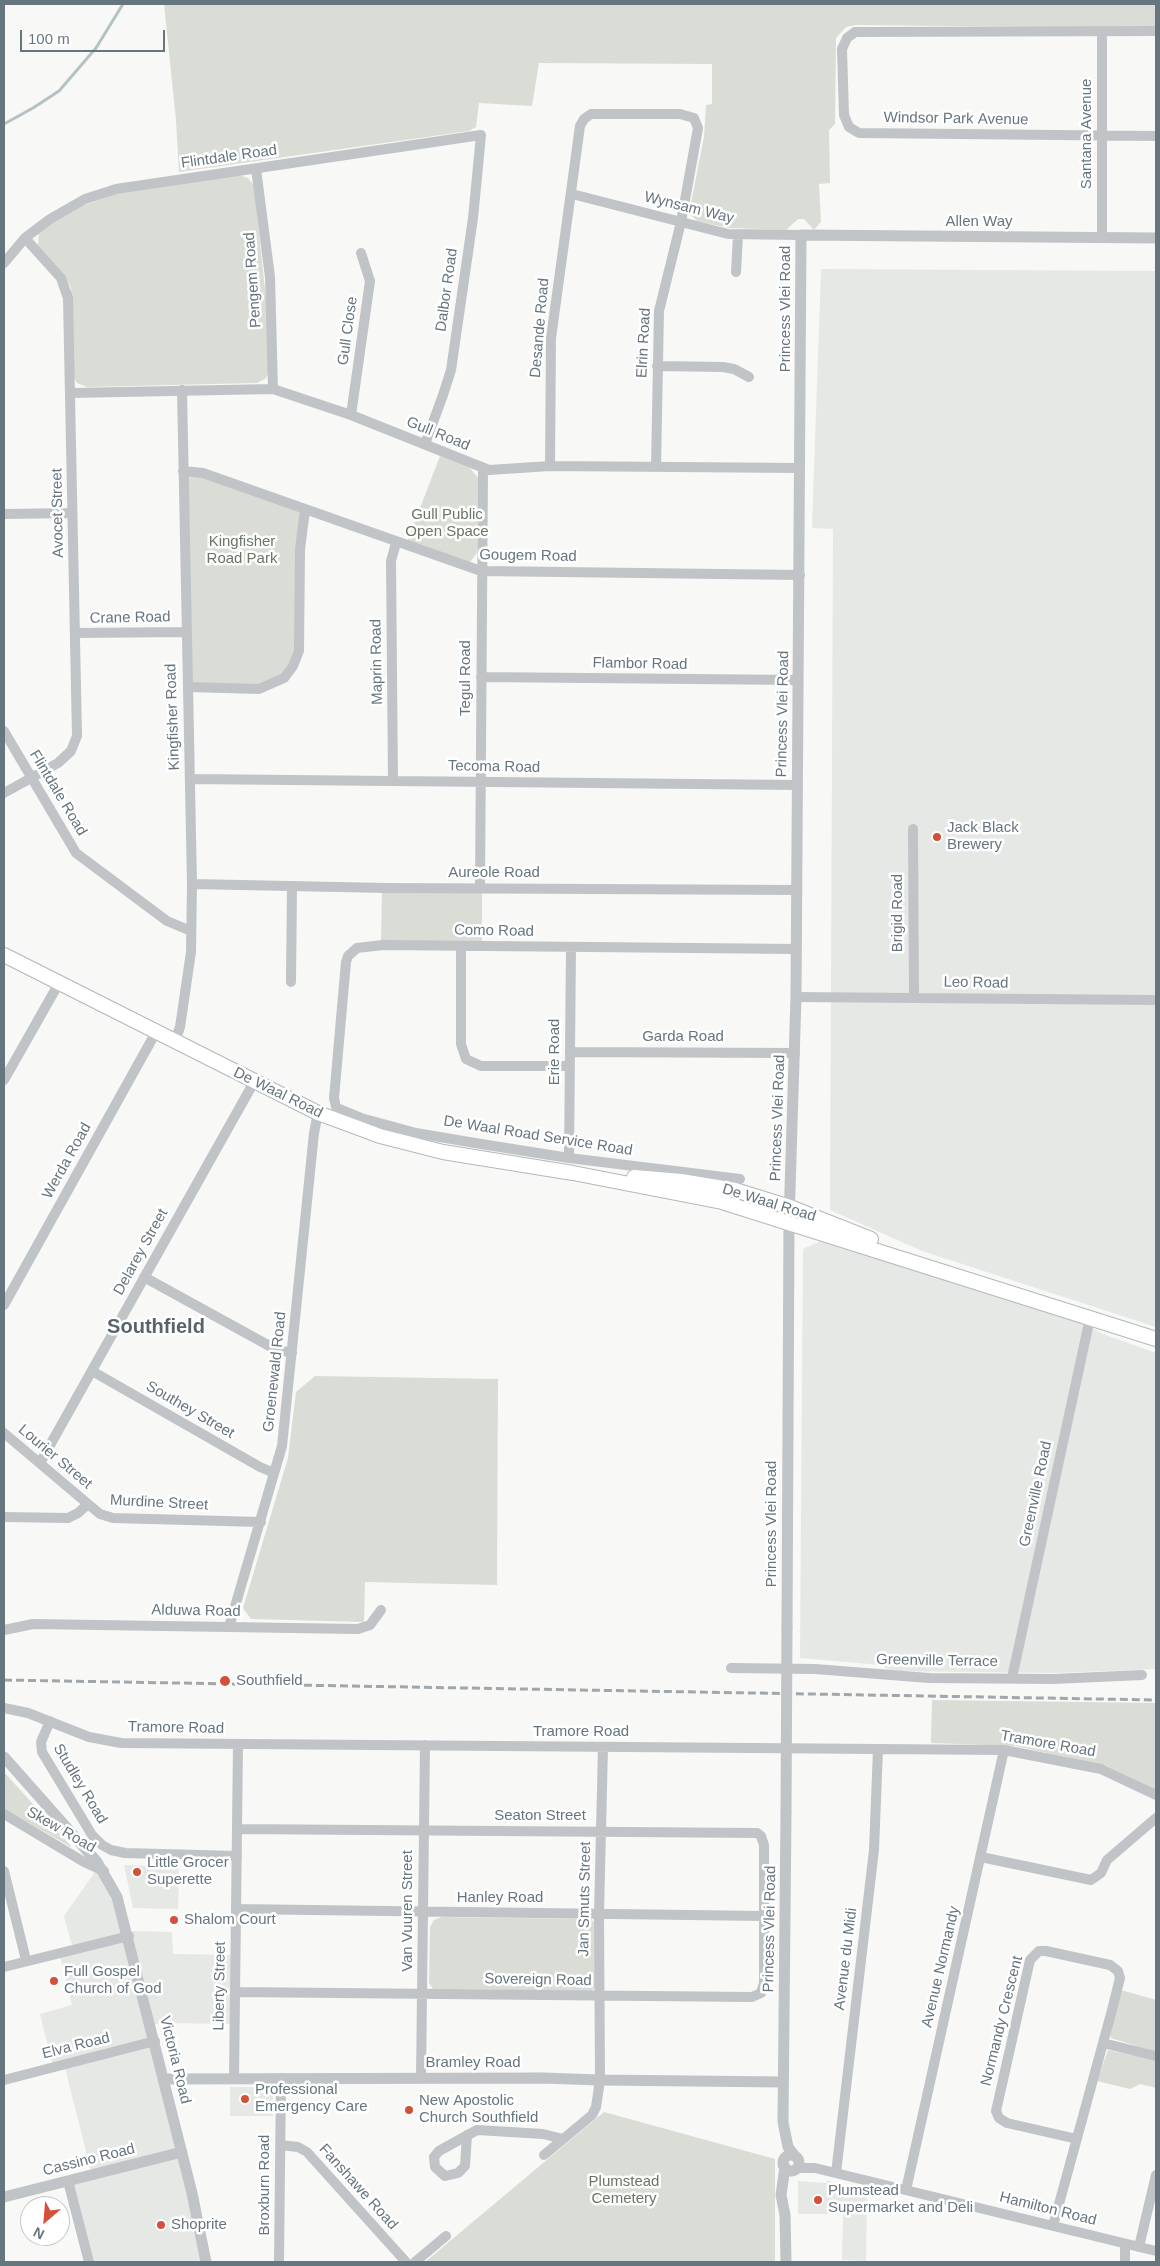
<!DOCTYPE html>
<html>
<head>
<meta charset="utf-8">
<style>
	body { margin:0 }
	#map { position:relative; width:1160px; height:2266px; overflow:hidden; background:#f8f8f6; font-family:Helvetica,sans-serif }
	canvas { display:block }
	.frame { position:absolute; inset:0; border:5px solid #66767e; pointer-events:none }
	.north { position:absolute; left:20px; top:2196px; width:50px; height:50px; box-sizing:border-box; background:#fff; border:1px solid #c2c8cb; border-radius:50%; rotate:207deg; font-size:14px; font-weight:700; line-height:20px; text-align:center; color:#66767e }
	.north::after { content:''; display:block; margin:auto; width:18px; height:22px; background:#d3503b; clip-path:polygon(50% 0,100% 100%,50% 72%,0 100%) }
	.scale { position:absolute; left:20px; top:30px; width:145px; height:22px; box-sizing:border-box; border:2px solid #66767e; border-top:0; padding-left:6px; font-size:15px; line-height:18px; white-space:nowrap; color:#66767e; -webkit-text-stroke:4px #fff; paint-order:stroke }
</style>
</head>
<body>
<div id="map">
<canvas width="1160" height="2266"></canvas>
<div class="frame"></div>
<div class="north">N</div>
<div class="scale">100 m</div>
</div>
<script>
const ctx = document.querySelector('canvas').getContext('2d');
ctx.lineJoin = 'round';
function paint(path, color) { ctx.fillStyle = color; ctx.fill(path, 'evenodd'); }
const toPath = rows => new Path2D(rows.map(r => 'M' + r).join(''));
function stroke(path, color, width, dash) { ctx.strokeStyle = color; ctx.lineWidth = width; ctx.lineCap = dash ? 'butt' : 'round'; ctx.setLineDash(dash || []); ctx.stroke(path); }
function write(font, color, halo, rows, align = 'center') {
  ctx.font = font + ' Helvetica,sans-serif'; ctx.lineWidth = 5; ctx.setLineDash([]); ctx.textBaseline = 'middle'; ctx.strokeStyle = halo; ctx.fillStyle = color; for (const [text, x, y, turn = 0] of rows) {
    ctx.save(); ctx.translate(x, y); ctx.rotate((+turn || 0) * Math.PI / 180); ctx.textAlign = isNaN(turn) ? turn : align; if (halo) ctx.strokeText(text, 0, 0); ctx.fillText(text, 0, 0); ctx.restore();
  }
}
paint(toPath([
	[821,269,1156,271,1156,1327,922,1251,830,1210,833,529,812,528],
	[821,1241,1074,1318,1103,1334,1156,1353,1156,1669,1057,1673,891,1671,881,1665,800,1658,803,1249],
	[124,1865,179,1867,178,1909,133,1908],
	[97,1869,128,1931,172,1932,173,1954,236,1955,235,2024,162,2023,152,2025,206,2262,89,2262,68,2181,92,2175,64,2064,53,2066,40,2014,72,2005,59,1952,73,1949,64,1916],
	[230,2087,267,2087,273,2095,273,2116,230,2116],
	[827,2180,867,2193,866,2261,842,2260,843,2214,798,2214,798,2181,827,2183]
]), '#e6e8e6');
paint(toPath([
	[164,4,1156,4,1156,28,857,25,846,27,836,38,835,124,829,130,830,183,819,184,821,222,814,230,804,219,798,219,786,230,728,228,697,221,689,213,704,137,706,105,712,104,712,64,539,63,532,106,479,103,476,127,469,131,179,172,176,120],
	[239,175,248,178,254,186,266,299,269,373,265,379,257,383,87,387,77,383,74,378,71,288,63,273,38,245,39,233,52,222,82,206,115,194],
	[440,456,470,468,478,478,477,553,470,562,407,542],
	[183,471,305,510,299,651,272,685,188,687],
	[382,891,482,891,482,942,381,942],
	[315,1376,498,1379,497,1585,365,1582,364,1622,251,1619,243,1608,288,1458,296,1392],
	[932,1700,1156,1703,1156,1790,1107,1766,1015,1746,931,1743],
	[4,1772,71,1846,71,1847,4,1809],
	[442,1917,591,1919,595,1923,595,1987,592,1991,433,1989,429,1983,430,1927,434,1920],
	[1121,1990,1156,2000,1156,2052,1111,2038,1110,2035],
	[1108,2050,1156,2060,1156,2088,1140,2084,1130,2089,1097,2081],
	[604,2112,775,2159,775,2262,425,2262]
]), '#d9ddd6');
stroke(toPath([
	[4,124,33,108,59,91,96,48,123,4]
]), '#b5c2c5', 3);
const secondary = toPath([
	[4,955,318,1113,380,1136,443,1152,573,1173,722,1202,1156,1339],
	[634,1177,681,1181,735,1190,790,1207,871,1239]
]);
stroke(secondary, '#b2b8bc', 16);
stroke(toPath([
	[1156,31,855,32,847,38,842,49,844,115,849,127,859,133,1156,136],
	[256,169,270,277,273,389],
	[572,194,728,234,801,235],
	[1102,236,1102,31],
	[4,263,25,238,50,219,85,199,116,189,481,135,473,218,451,370,443,395,425,444],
	[736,272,738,235],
	[657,366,723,367,734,369,749,377],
	[71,393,273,389,351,415,489,470,550,466,800,468],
	[351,415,370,281,361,253],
	[550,466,551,338,580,126,584,119,591,114,680,114,694,118,698,128,681,222,659,311,656,467],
	[183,471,203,473,481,571,800,575],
	[4,514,72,513],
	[76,633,185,632],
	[481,677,798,680],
	[188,687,259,689,284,678,293,666,299,651,300,549,305,510],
	[4,731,76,853,167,921,191,931],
	[190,779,797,785],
	[393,781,391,561,396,543],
	[4,793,58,763,71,751,77,736,68,298,61,278,25,238],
	[913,829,914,997],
	[192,884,387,888,797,890],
	[480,887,483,468],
	[461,946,461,1044,466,1059,481,1066,570,1066],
	[291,982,292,886],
	[796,997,1156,1000],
	[175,1041,180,1027,191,952,192,884,182,390],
	[570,1052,795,1053],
	[4,1080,59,983],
	[569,1158,571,947],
	[740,1179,569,1158,475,1143,416,1133,361,1118,339,1109,336,1107,334,1098,346,962,348,956,357,948,383,945,796,949],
	[144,1277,275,1349,292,1353],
	[4,1305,156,1032],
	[92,1371,260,1467,274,1473],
	[4,1433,88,1504],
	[40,1463,254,1082],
	[4,1517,68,1518,78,1513,88,1504,100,1514,113,1518,261,1522],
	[229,1627,282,1446,314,1133,318,1113],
	[4,1630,33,1624,358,1629,370,1625,381,1610],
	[731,1668,815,1669,929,1678,1053,1679,1142,1675],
	[1012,1678,1090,1318],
	[4,1708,28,1713,89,1737,121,1743,1004,1750,1101,1769,1156,1795],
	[50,1721,41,1742,42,1752,92,1835,102,1845,111,1850,125,1853,237,1856],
	[4,1814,84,1862,104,1871],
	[981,1857,1091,1880,1101,1873,1107,1860,1156,1818],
	[4,1871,26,1960],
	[236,1909,764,1916],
	[4,1967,129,1936],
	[235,1992,752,1997,761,1993,764,1983,764,1845,761,1836,757,1833,237,1829],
	[1103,2043,1156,2056],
	[234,2078,238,1744],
	[421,2078,425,1745],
	[4,2080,155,2041],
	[467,2135,465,2166,458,2173,445,2176,435,2167,434,2157,439,2151,477,2130,543,2134,563,2139],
	[280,2145,298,2147,307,2152,406,2262],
	[544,2155,592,2115,596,2107,600,2080,599,1914,603,1747],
	[797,2168,815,2168,1156,2251],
	[836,2173,874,1850,878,1749],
	[68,2181,89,2262],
	[906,2190,1004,1750],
	[1053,2226,1112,2010,1120,1978,1118,1971,1110,1965,1046,1951,1039,1951,1030,1960,996,2111,999,2118,1007,2123,1077,2139],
	[1139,2247,1156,2175],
	[279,2262,281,2078],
	[415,2262,446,2236],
	[1125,2262,1125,2244]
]), '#c0c4c7', 10);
stroke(toPath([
	[787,1627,789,1222,796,997,801,235,1156,238],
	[4,1757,97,1862,117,1897,192,2193,206,2262],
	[786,1813,783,2122,788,2147,794,2155],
	[164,2079,542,2078,600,2080,783,2082],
	'783 2163a8 8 0 1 1 16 0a8 8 0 1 1-16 0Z',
	[785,2167,781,2195,785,2215,786,2262],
	[4,2197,182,2152]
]), '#c0c4c7', 11);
stroke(secondary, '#fff', 14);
stroke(toPath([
	[4,1680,1156,1700]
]), '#a0a7ab', 3, [8, 4]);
stroke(toPath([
	[786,1813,787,1627]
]), '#c0c4c7', 11);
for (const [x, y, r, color] of [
	[937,837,5,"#d3503b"],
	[225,1681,6,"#d3503b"],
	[137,1872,5,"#d3503b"],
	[174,1920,5,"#d3503b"],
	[54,1981,5,"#d3503b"],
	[245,2099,5,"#d3503b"],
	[409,2110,5,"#d3503b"],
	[818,2200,5,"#d3503b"],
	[161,2225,5,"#d3503b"]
]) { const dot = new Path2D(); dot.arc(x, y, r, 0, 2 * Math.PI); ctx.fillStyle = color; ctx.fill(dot); stroke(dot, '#fff', 2); }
write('15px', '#66767e', '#fff', [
	["Windsor Park Avenue",956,119,1],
	["Santana Avenue",1087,134,-90],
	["Flintdale Road",229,157,-8],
	["Wynsam Way",689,208,14],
	["Allen Way",979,222],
	["Pengem Road",253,280,-94],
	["Dalbor Road",447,290,-82],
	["Princess Vlei Road",786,309,-90],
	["Desande Road",540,328,-85],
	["Gull Close",348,331,-82],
	["Elrin Road",644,343,-87],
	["Gull Road",438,434,22],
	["Avocet Street",58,513,-91],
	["Gougem Road",528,556,1],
	["Crane Road",130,618,-1],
	["Maprin Road",377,662,-91],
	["Flambor Road",640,664,1],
	["Tegul Road",466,678,-90],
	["Princess Vlei Road",783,714,-89],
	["Kingfisher Road",173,717,-92],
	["Tecoma Road",494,767,1],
	["Flintdale Road",58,793,59],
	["Aureole Road",494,873],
	["Brigid Road",898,913,-90],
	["Como Road",494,931,1],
	["Leo Road",976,983,1],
	["Garda Road",683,1037],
	["Erie Road",555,1052,-90],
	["De Waal Road",278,1093,26],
	["Princess Vlei Road",778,1118,-88],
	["De Waal Road Service Road",538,1136,9],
	["Werda Road",67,1161,-61],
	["De Waal Road",769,1203,17],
	["Delarey Street",141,1252,-61],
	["Groenewald Road",275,1372,-84],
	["Southey Street",190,1410,30],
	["Lourier Street",55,1457,40],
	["Greenville Road",1036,1494,-78],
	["Murdine Street",159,1503,3],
	["Princess Vlei Road",772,1524,-90],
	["Alduwa Road",196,1611,1],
	["Greenville Terrace",937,1661,1],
	["Tramore Road",176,1728,1],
	["Tramore Road",581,1732],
	["Tramore Road",1048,1744,10],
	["Studley Road",80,1784,59],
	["Seaton Street",540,1816],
	["Skew Road",61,1830,30],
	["Hanley Road",500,1898],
	["Jan Smuts Street",585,1899,-89],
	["Van Vuuren Street",408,1911,-90],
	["Princess Vlei Road",770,1929,-89],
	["Avenue du Midi",846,1959,-83],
	["Avenue Normandy",941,1967,-77],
	["Sovereign Road",538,1980,1],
	["Liberty Street",220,1986,-89],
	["Normandy Crescent",1002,2021,-76],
	["Elva Road",76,2046,-14],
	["Victoria Road",175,2060,76],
	["Bramley Road",473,2063],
	["Cassino Road",89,2160,-14],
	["Broxburn Road",265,2185,-90],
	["Fanshawe Road",358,2187,48],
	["Hamilton Road",1048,2209,14]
]);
write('15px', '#697765', '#fff', [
	["Gull Public",447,515],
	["Open Space",447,532],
	["Kingfisher",242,542],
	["Road Park",242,559],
	["Plumstead",624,2182],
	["Cemetery",624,2199]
]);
write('15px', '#66767e', '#fff', [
	["Jack Black",947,828],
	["Brewery",947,845],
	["Southfield",236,1681],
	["Little Grocer",147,1863],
	["Superette",147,1880],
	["Shalom Court",184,1920],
	["Full Gospel",64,1972],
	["Church of God",64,1989],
	["Professional",255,2090],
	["Emergency Care",255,2107],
	["New Apostolic",419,2101],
	["Church Southfield",419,2118],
	["Plumstead",828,2191],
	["Supermarket and Deli",828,2208],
	["Shoprite",171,2225]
], 'left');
write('bold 20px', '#58646a', '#fff', [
	["Southfield",156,1327]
]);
</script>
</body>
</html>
